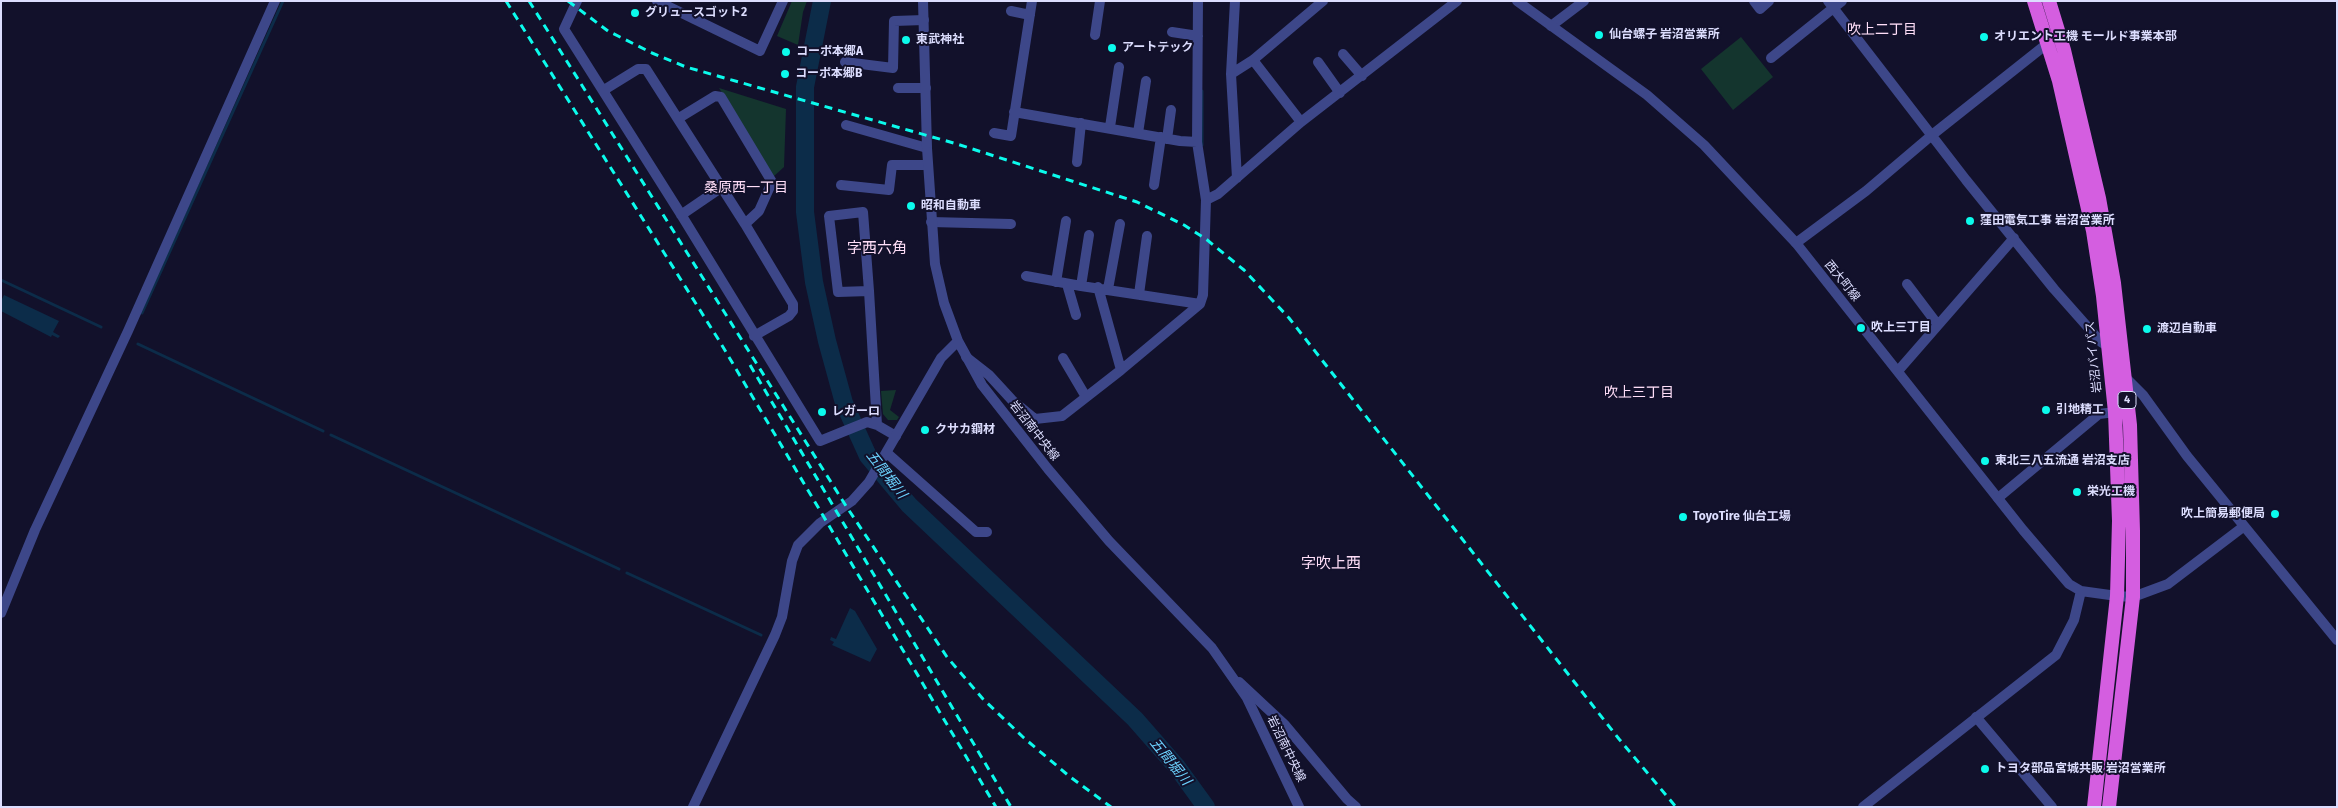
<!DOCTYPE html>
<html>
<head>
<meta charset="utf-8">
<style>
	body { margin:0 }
	#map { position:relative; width:2338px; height:808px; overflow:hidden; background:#12112b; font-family:"Fira Sans",sans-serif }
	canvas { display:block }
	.frame { position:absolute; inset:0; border:2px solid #dcddfe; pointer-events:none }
</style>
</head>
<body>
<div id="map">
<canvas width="2338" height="808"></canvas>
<div class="frame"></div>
</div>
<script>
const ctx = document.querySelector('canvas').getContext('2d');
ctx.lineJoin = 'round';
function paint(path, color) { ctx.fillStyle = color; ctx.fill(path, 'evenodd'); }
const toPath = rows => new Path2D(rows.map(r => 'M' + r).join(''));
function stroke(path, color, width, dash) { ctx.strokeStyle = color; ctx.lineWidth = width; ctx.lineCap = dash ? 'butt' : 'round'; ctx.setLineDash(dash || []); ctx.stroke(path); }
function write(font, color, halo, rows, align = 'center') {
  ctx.font = font + ' "Fira Sans","Noto Sans JP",sans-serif'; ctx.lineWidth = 4; ctx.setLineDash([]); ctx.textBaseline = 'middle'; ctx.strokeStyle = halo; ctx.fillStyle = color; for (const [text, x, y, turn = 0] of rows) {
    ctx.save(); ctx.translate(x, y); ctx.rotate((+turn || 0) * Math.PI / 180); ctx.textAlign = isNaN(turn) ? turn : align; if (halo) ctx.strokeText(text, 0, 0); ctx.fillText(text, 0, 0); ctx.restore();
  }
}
paint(toPath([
	[792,1,807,1,803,12,798,45,777,36],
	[1741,37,1773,77,1733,110,1701,69],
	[719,88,786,109,784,167,773,177],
	[896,390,890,410,899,417,897,420,888,420,883,414,881,391]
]), '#14352e');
paint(toPath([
	[4,295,59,321,53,332,60,336,58,338,52,335,51,337,1,311,1,301],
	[850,608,855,611,877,649,870,662,832,645,834,642,830,640,831,637,836,639]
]), '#0c2c49');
stroke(toPath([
	[1202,145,1202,91],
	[1,280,101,327],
	[142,313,283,1],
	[138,344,323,431],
	[331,435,619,569],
	[627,573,761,635]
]), '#0c2c49', 3);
stroke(toPath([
	[822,1,805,87,805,212,814,282,827,341,844,403,868,456,909,505,1135,719,1177,767,1206,807]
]), '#0c2c49', 18);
stroke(toPath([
	[577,1,564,29,682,216,820,441,867,422,877,425,896,436],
	[657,1,760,51,783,1],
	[1235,1,1231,74,1237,178],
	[1754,1,1760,9,1769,1],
	[1828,1,1966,180,2054,289,2101,342,2109,347],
	[1011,11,1030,15],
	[1551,26,1584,1],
	[1172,32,1198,36],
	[1095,35,1100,1],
	[1343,54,1362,76],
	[1771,58,1842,1],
	[1253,60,1301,122],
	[845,62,893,68,894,21,924,20],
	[1318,62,1340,93],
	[1231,74,1253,60,1323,1],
	[898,88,926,88],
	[604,90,638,69,646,69,745,224,793,304,793,311,789,316,754,336],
	[679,118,715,96,721,97,772,182,759,211,745,224],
	[846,125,927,148],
	[1110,127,1119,67],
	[994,133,1011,136,1032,1],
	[1138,133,1146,81],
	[1167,139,1171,110],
	[1197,142,1198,1],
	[1077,162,1081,123],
	[841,185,889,190,892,165,928,165],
	[1154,185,1161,137],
	[1206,200,1218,194,1301,122,1457,1],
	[681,215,722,187],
	[931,222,1011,224],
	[1796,243,1866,191,1932,135,2048,43],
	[1026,276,1081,286,1200,304],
	[1056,282,1066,221],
	[1067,284,1076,315],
	[1907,284,1938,325],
	[1081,286,1089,235],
	[1098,287,1121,370],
	[1108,289,1120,224],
	[869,291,838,292,829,216,863,212,869,291,877,425],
	[1139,294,1147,236],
	[966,357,989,375,1012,400,1035,419,1062,416,1121,370,1200,304,1203,295,1206,200,1197,142,1180,141,1014,112],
	[1063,358,1086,397],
	[1898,371,2014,238],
	[2125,377,2143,395,2187,456,2337,640],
	[887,453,976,532,987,532],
	[1998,498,2099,414,2115,412],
	[2117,596,2133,597,2168,584,2243,527],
	[1,613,35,530,128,331,275,1],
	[1239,682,1285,725,1347,799,1356,807],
	[1976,717,2052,807]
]), '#3d4789', 10);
stroke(toPath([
	[923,1,927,148,935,264,944,303,958,341,982,385,1048,469,1109,541,1212,648,1247,698,1299,807],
	[1517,1,1647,95,1704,145,1796,243,2023,530,2069,584,2081,591,2117,596],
	[693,807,775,635,782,617,792,561,798,545,820,523,852,501,869,482,941,358,958,341],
	[1863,807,2056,655,2074,620,2081,591]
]), '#3d4789', 10);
stroke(toPath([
	[2034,1,2059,81,2093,231,2103,296,2115,412,2119,521,2117,596,2094,807],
	[2049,1,2064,50,2099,198,2114,283,2130,425,2133,531,2133,597,2109,807]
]), '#d45ee0', 14);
stroke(toPath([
	[506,1,720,342,996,807],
	[529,1,846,506,947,657,983,699,1024,738,1069,776,1111,807],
	[568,1,608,31,652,53,686,67,957,144,1137,202,1184,225,1206,239,1244,270,1289,318,1619,739,1676,807],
	[750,365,1011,807]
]), '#0bfbec', 3, [8, 6]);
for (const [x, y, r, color] of [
	[635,13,5,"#0bfbec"],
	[1599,35,5,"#0bfbec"],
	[1984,37,5,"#0bfbec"],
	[906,40,5,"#0bfbec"],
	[1112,48,5,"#0bfbec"],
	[786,52,5,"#0bfbec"],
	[785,74,5,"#0bfbec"],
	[911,206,5,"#0bfbec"],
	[1970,221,5,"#0bfbec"],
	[1861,328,5,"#0bfbec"],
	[2147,329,5,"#0bfbec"],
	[2046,410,5,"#0bfbec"],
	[822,412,5,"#0bfbec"],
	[925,430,5,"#0bfbec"],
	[1985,461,5,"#0bfbec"],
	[2077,492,5,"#0bfbec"],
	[2275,514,5,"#0bfbec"],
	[1683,517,5,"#0bfbec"],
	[1985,769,5,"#0bfbec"]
]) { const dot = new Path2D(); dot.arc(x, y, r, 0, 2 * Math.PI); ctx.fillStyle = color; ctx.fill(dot); stroke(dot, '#12112b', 2); }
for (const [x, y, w] of [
	[2127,400,18]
]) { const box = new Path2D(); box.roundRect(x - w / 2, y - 8.5, w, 17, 4); ctx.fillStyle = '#12112b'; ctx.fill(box); stroke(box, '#dcddfe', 1); }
write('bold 11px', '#dcddfe', null, [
	["4",2127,400]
]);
write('bold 12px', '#dcddfe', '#12112b', [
	["グリュースゴット2",645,13],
	["仙台螺子 岩沼営業所",1609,35],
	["オリエント工機 モールド事業本部",1994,37],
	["東武神社",916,40],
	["アートテック",1122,48],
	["コーポ本郷A",796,52],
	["コーポ本郷B",795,74],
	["昭和自動車",921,206],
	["窪田電気工事 岩沼営業所",1980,221],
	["吹上三丁目",1871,328],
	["渡辺自動車",2157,329],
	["引地精工",2056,410],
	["レガーロ",832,412],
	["クサカ鋼材",935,430],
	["東北三八五流通 岩沼支店",1995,461],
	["栄光工機",2087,492],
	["吹上簡易郵便局",2265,514,"right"],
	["ToyoTire 仙台工場",1693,517],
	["トヨタ部品宮城共販 岩沼営業所",1995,769]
], 'left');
write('12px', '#dcddfe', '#12112b', [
	["西大町線",1842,281,51],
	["岩沼バイパス",2094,357,-96],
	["岩沼南中央線",1034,431,52],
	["岩沼南中央線",1286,749,64]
]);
write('14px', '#ffdef8', '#12112b', [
	["吹上二丁目",1882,30],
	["桑原西一丁目",746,188],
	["吹上三丁目",1639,393]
]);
write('italic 14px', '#6bd1fd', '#12112b', [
	["五間堀川",886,475,52],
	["五間堀川",1170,762,51]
]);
write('15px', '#ffdef8', '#12112b', [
	["字西六角",877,249],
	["字吹上西",1331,564]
]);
</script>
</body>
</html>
